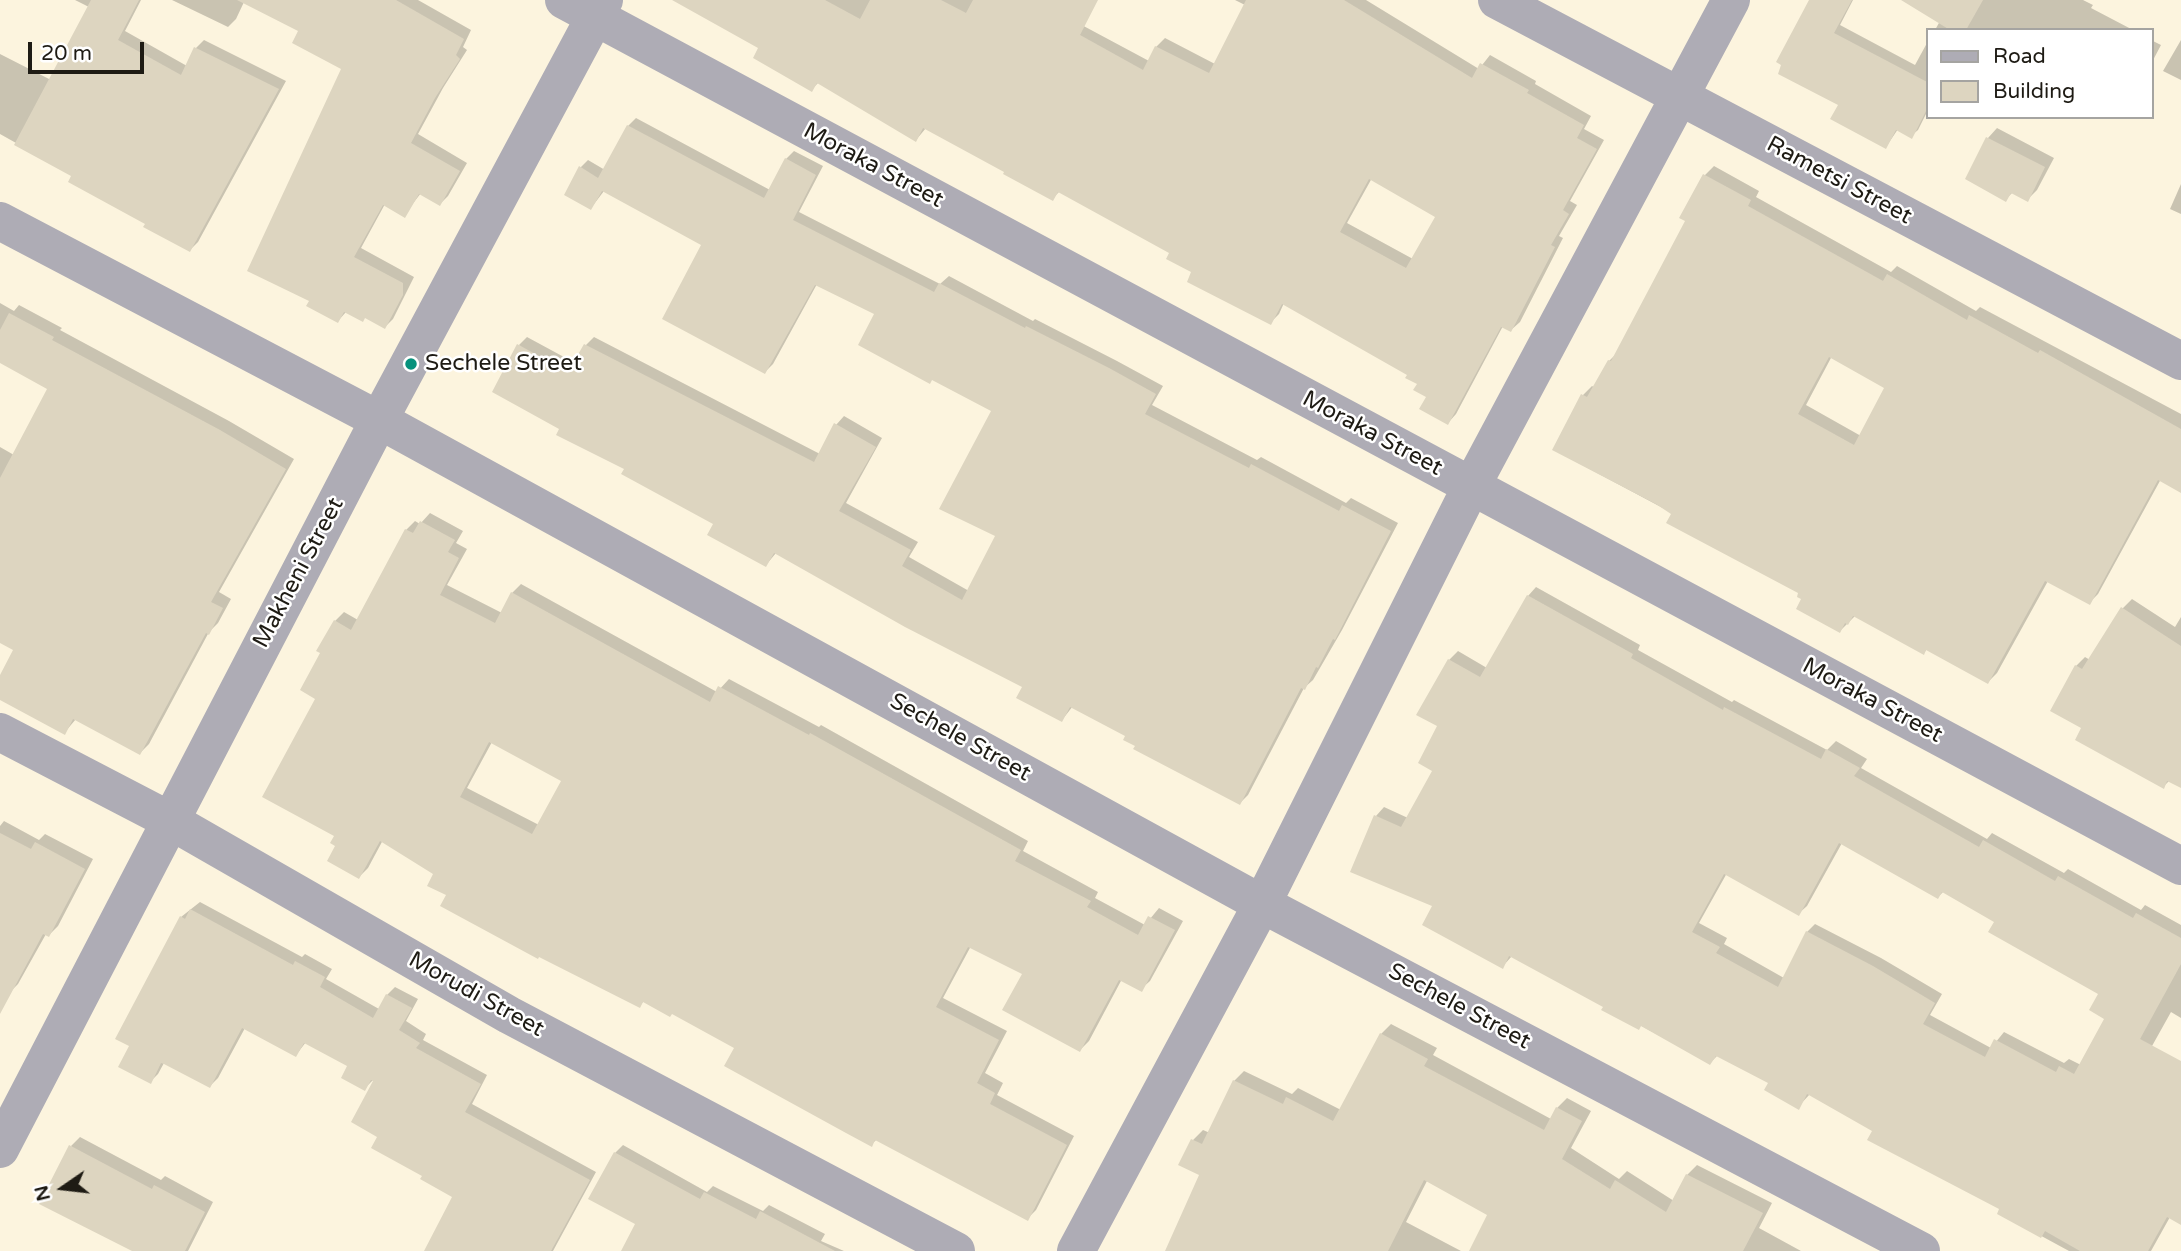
<!DOCTYPE html>
<html>
<head>
<meta charset="utf-8">
<style>
	body { margin:0 }
	#map { position:relative; width:2181px; height:1251px; overflow:hidden; background:#fcf4de; font-family:"Varela Round",sans-serif }
	canvas { display:block }
	.legend { position:absolute; left:1926px; top:28px; width:228px; height:91px; box-sizing:border-box; background:#fff; border:2px solid #a5a4a1; margin:0; padding:9px 12px; list-style:none; font-size:21px; color:#1e1b14 }
	.legend li { display:flex; align-items:center; gap:14px; height:35px }
	.legend b { width:35px; border:2px solid #a5a4a1 }
	.north { position:absolute; left:28px; top:1153px; width:70px; height:70px; -webkit-text-stroke:5px #fff; paint-order:stroke; rotate:256deg; font-size:19px; font-weight:700; line-height:28px; text-align:center; color:#1e1b14 }
	.north::after { content:''; display:block; margin:auto; width:24px; height:32px; background:#1e1b14; clip-path:polygon(50% 0,100% 100%,50% 72%,0 100%) }
	.scale { position:absolute; left:28px; top:42px; width:116px; height:32px; box-sizing:border-box; border:4px solid #1e1b14; border-top:0; padding-left:9px; font-size:21px; line-height:24px; white-space:nowrap; color:#1e1b14; -webkit-text-stroke:5px #fff; paint-order:stroke }
</style>
</head>
<body>
<div id="map">
<canvas width="2181" height="1251"></canvas>
<ul class="legend">
<li><b style="height:9px;background:#aeacb5"></b>Road</li>
<li><b style="height:19px;background:#ddd5c0"></b>Building</li>
</ul>
<div class="north">N</div>
<div class="scale">20 m</div>
</div>
<script>
const ctx = document.querySelector('canvas').getContext('2d');
ctx.lineJoin = 'round';
function paint(path, color) { ctx.fillStyle = color; ctx.fill(path, 'evenodd'); }
const toPath = rows => new Path2D(rows.map(r => 'M' + r).join(''));
function stroke(path, color, width, dash) { ctx.strokeStyle = color; ctx.lineWidth = width; ctx.lineCap = dash ? 'butt' : 'round'; ctx.setLineDash(dash || []); ctx.stroke(path); }
function write(font, color, halo, rows, align = 'center') {
  ctx.font = font + ' "Varela Round",sans-serif'; ctx.lineWidth = 5; ctx.setLineDash([]); ctx.textBaseline = 'middle'; ctx.strokeStyle = halo; ctx.fillStyle = color; for (const [text, x, y, turn = 0] of rows) {
    ctx.save(); ctx.translate(x, y); ctx.rotate((+turn || 0) * Math.PI / 180); ctx.textAlign = isNaN(turn) ? turn : align; if (halo) ctx.strokeText(text, 0, 0); ctx.fillText(text, 0, 0); ctx.restore();
  }
}
paint(toPath([
	[75,0,141,0,125,31,187,66,196,48,204,40,286,81,198,242,190,250,73,175,0,134,0,54,51,80,89,7],
	[172,0,418,0,471,30,463,47,467,50,443,88,418,134,467,163,448,196,440,204,421,193,404,215,385,204,361,248,414,277,393,319,385,327,366,317,346,312,338,321,311,300,343,68,300,30,244,2,236,19,228,27],
	[676,0,1035,0,1149,61,1156,47,1165,38,1215,64,1245,5,1235,0,1366,0,1479,69,1490,55,1536,81,1535,84,1591,116,1584,129,1604,140,1570,201,1577,205,1559,236,1563,238,1520,322,1511,330,1503,326,1456,414,1448,423,1419,383,1409,374,1284,303,1279,314,1270,323,1194,271,1171,252,1060,191,1052,199,1006,171,926,128,916,140,819,82,812,89,760,47],
	[1372,178,1437,216,1413,259,1347,223],
	[1810,0,1853,0,1840,25,1915,65,1927,43,1927,112,1918,130,1911,136,1898,129,1886,147,1840,105],
	[1905,0,2083,0,2093,5,2091,8,2133,30,1935,30,1940,21],
	[2151,40,2161,45,2151,64],
	[2181,40,2181,80,2163,71],
	[636,118,770,190,786,159,794,151,823,166,799,212,940,284,949,276,1033,321,1035,319,1117,361,1163,386,1152,405,1257,460,1261,457,1346,503,1351,498,1398,523,1342,630,1313,680,1304,688,1248,795,1240,803,1137,745,1127,735,1073,706,1062,720,1024,686,776,553,766,565,715,523,562,428,519,345,527,337,575,363,586,345,594,337,820,454,836,425,844,416,882,438,846,503,918,542,909,557,969,591,998,535,994,410,876,314,817,284,773,364,765,372,704,244,604,191,591,208,580,168,588,160,605,170,628,126],
	[1997,128,2054,158,2037,190,2027,200,2013,192,2006,199,1967,178,1988,138],
	[1714,166,1759,191,1756,197,1891,272,1897,266,1976,311,1980,307,2181,414,2181,491,2161,479,2098,594,2089,603,2048,581,1997,673,1988,682,1927,649,1924,653,1856,615,1840,631,1804,598,1801,592,1674,514,1554,450,1583,395,1592,386,1595,388,1609,361,1619,351,1687,220,1705,175],
	[1832,356,1887,387,1861,436,1806,405],
	[2181,184,2181,214,2170,209],
	[0,303,14,311,19,305,62,328,60,330,229,421,294,459,219,592,231,599,218,623,209,632,149,744,140,753,76,719,65,732,0,698,0,679,16,650,0,641,0,447,14,455,50,388,0,361],
	[430,513,463,531,456,543,467,549,447,585,502,613,512,593,521,584,717,692,729,679,819,727,821,725,1028,841,1023,851,1098,892,1095,898,1145,925,1159,908,1183,921,1150,981,1141,989,1122,979,1089,1041,1080,1050,1024,973,971,946,943,998,1007,1031,985,1073,1003,1083,997,1095,1074,1136,1036,1210,1027,1219,877,1139,872,1144,737,1047,672,1012,644,1001,639,1006,448,894,435,873,383,840,368,868,359,877,338,846,317,698,322,652,335,621,344,612,358,620,406,530,415,521,420,524],
	[492,742,563,780,539,825,467,788],
	[1536,587,1640,645,1638,650,1732,702,1734,700,1827,750,1836,741,1867,759,1861,768,1987,839,1992,833,2064,873,2068,869,2141,910,2145,905,2181,925,2181,1018,2171,1012,2147,1055,2181,1074,2181,1213,2170,1217,2151,1251,2069,1251,1999,1213,2001,1209,1875,1131,1810,1094,1798,1107,1770,1083,1718,1055,1710,1063,1512,956,1503,966,1435,905,1376,816,1384,807,1408,818,1435,770,1439,725,1419,714,1449,660,1458,651,1487,668,1528,596],
	[1842,843,1938,897,1944,891,1996,921,2101,993,2106,1018,2081,1065,2069,1059,2064,1063,2004,1032,1991,1048,1930,1015,1942,994,1881,958,1815,924,1807,932,1784,978,1724,944,1727,938,1699,923,1727,873,1798,914,1807,906],
	[2132,599,2175,627,2181,617,2181,777,2170,780,2163,787,2083,727,2076,666,2085,657,2090,660,2123,608],
	[4,821,39,840,45,834,93,859,58,926,49,935,46,934,18,984,9,993,0,988,0,826],
	[200,902,302,957,305,954,332,969,326,979,379,1009,387,995,395,987,418,999,406,1021,426,1034,423,1040,487,1075,472,1104,596,1172,553,1251,426,1251,454,1196,424,1175,380,1136,377,1076,364,1089,349,1066,306,1042,296,1055,245,1028,218,1078,210,1086,164,1063,158,1074,150,1082,131,1045,181,917],
	[1391,1024,1437,1048,1433,1055,1551,1119,1557,1108,1567,1098,1591,1111,1571,1148,1619,1179,1627,1171,1674,1201,1687,1175,1697,1165,1772,1203,1759,1228,1801,1251,1471,1251,1490,1214,1428,1179,1406,1222,1461,1251,1167,1251,1202,1175,1181,1164,1193,1140,1203,1130,1210,1133,1234,1081,1244,1071,1292,1094,1298,1088,1341,1110,1381,1034],
	[80,1137,161,1180,165,1176,213,1202,188,1251,135,1251,71,1146],
	[623,1145,707,1192,713,1186,763,1211,769,1205,825,1234,821,1241,844,1251,623,1251,638,1223,615,1153]
]), '#0003');
paint(toPath([
	[91,0,139,0,118,40,181,75,194,47,279,89,190,252,143,227,145,224,68,182,71,176,14,145],
	[237,0,396,0,464,39,456,55,460,59,435,98,411,143,460,171,440,206,419,194,405,218,383,205,354,257,403,283,403,295,385,329,365,318,363,322,344,312,338,323,306,306,309,301,247,271,341,69,292,43,298,31],
	[672,0,825,0,860,19,870,0,941,0,966,13,973,0,1098,0,1080,35,1143,70,1155,46,1209,73,1246,0,1344,0,1472,78,1480,63,1529,90,1527,93,1584,125,1577,138,1597,149,1563,210,1569,214,1551,245,1555,247,1511,332,1501,327,1448,425,1419,409,1426,397,1413,390,1417,384,1405,378,1407,375,1282,304,1271,325,1187,282,1191,272,1166,259,1169,253,1058,192,1053,201,1003,174,1004,172,923,128,916,142,817,83,812,92,753,58,758,48],
	[1369,179,1435,217,1406,268,1340,232],
	[1809,0,1852,0,1834,33,1927,82,1927,109,1912,139,1896,130,1886,149,1830,119,1838,105,1778,74,1781,65,1776,62],
	[1901,0,1983,0,1966,30,1950,30],
	[627,125,764,198,785,158,816,175,793,220,934,292,939,283,1025,328,1026,326,1109,368,1156,394,1145,414,1249,468,1251,464,1339,511,1342,505,1391,531,1335,640,1333,639,1318,668,1316,667,1305,690,1301,688,1240,805,1133,749,1135,746,1123,740,1125,736,1070,707,1062,722,1016,698,1022,687,905,627,774,553,766,567,707,535,713,524,621,474,624,469,556,435,559,429,492,392,517,344,568,372,584,344,814,462,834,423,876,447,839,511,911,550,902,566,962,600,995,536,939,509,991,411,932,380,930,384,858,345,874,314,815,285,765,374,662,319,701,245,602,191,591,210,564,195,579,166,598,178],
	[1986,137,2045,167,2028,202,2011,193,2006,202,1965,179],
	[1703,174,1751,200,1748,206,1883,281,1887,274,1967,320,1969,315,2038,353,2040,350,2181,429,2181,493,2158,480,2090,605,2045,581,1988,684,1926,650,1924,655,1853,616,1848,625,1845,623,1840,633,1796,609,1801,599,1797,597,1798,593,1666,523,1671,514,1656,504,1552,450,1581,394,1587,397,1608,360,1611,361,1685,221,1679,218],
	[1829,357,1884,388,1854,445,1798,414],
	[9,313,54,337,52,340,220,430,286,469,211,602,223,608,209,635,206,633,140,755,73,719,65,735,0,700,0,675,13,650,0,643,0,478,47,389,0,363,0,330],
	[420,521,455,540,448,552,459,558,440,595,495,623,511,592,710,702,718,686,809,735,810,733,1021,850,1015,861,1091,901,1087,907,1138,935,1148,916,1175,930,1142,992,1119,980,1080,1052,1002,1010,1022,974,968,947,936,1007,999,1040,977,1083,995,1093,990,1104,1067,1145,1028,1221,875,1140,872,1147,846,1133,724,1066,734,1048,672,1014,670,1017,643,1002,640,1008,539,957,538,959,440,906,446,895,427,886,433,874,380,841,359,879,327,861,335,846,330,843,334,836,262,797,315,699,300,690,320,653,316,651,334,620,351,630,405,529,413,533],
	[489,742,561,781,532,834,460,797],
	[1527,595,1633,654,1631,658,1723,710,1724,707,1821,759,1826,749,1860,768,1854,776,1979,847,1983,840,2055,881,2058,876,2133,918,2136,913,2181,938,2181,964,2140,1039,2181,1061,2181,1225,2167,1217,2148,1251,2080,1251,2045,1231,2041,1238,1997,1214,1999,1209,1867,1140,1872,1131,1807,1094,1799,1110,1764,1090,1768,1083,1716,1056,1710,1065,1641,1026,1639,1030,1601,1010,1603,1007,1509,956,1503,969,1422,925,1432,906,1350,872,1374,815,1401,827,1432,771,1418,763,1437,726,1416,715,1448,659,1480,677],
	[1839,843,1938,899,1942,892,1994,922,1988,932,2098,994,2089,1010,2104,1019,2074,1074,2059,1066,2056,1072,1994,1039,1985,1057,1923,1024,1935,1003,1873,966,1806,931,1778,987,1716,953,1720,947,1692,932,1724,874,1799,916],
	[2121,607,2181,646,2181,788,2167,781,2164,789,2075,740,2081,728,2050,711,2075,665,2082,669],
	[0,833,31,849,35,842,85,869,49,937,43,934,0,1014],
	[190,909,293,965,295,961,325,977,320,987,373,1018,386,994,412,1008,399,1030,420,1043,416,1048,481,1084,465,1112,590,1180,551,1251,424,1251,452,1197,420,1179,422,1176,371,1148,377,1137,351,1122,373,1081,371,1080,365,1091,341,1078,347,1066,304,1043,296,1057,242,1028,210,1088,164,1064,161,1063,151,1084,118,1067,129,1046,115,1039,180,916,185,919],
	[1380,1033,1428,1059,1424,1066,1544,1130,1556,1107,1582,1121,1562,1159,1610,1189,1615,1180,1666,1212,1686,1174,1763,1213,1743,1251,1469,1251,1487,1215,1424,1180,1388,1251,1165,1251,1199,1175,1178,1165,1191,1139,1202,1144,1233,1080,1283,1104,1286,1097,1333,1121],
	[69,1145,152,1189,154,1185,205,1212,185,1251,132,1251,39,1204],
	[614,1152,700,1199,704,1192,756,1219,760,1211,835,1251,621,1251,635,1224,588,1199]
]), '#ddd5c0');
stroke(toPath([
	[564,0,2181,866],
	[1497,0,2181,361],
	[0,221,379,420,1262,904,1921,1251],
	[0,732,169,820,509,1015,956,1251],
	[0,1149,379,420,604,0],
	[1076,1251,1262,904,1471,487,1731,0]
]), '#aeacb5', 38);
for (const [x, y, r, color] of [
	[411,364,7,"#06917c"]
]) { const dot = new Path2D(); dot.arc(x, y, r, 0, 2 * Math.PI); ctx.fillStyle = color; ctx.fill(dot); stroke(dot, '#fff', 2.5); }
write('23px', '#1e1b14', '#fff', [
	["Moraka Street",873,166,28],
	["Rametsi Street",1839,181,28],
	["Moraka Street",1372,434,28],
	["Makheni Street",299,573,-62],
	["Moraka Street",1872,701,28],
	["Sechele Street",960,738,29],
	["Morudi Street",476,995,29],
	["Sechele Street",1459,1007,28]
]);
write('23px', '#1e1b14', '#fff', [
	["Sechele Street",425,364]
], 'left');
</script>
</body>
</html>
